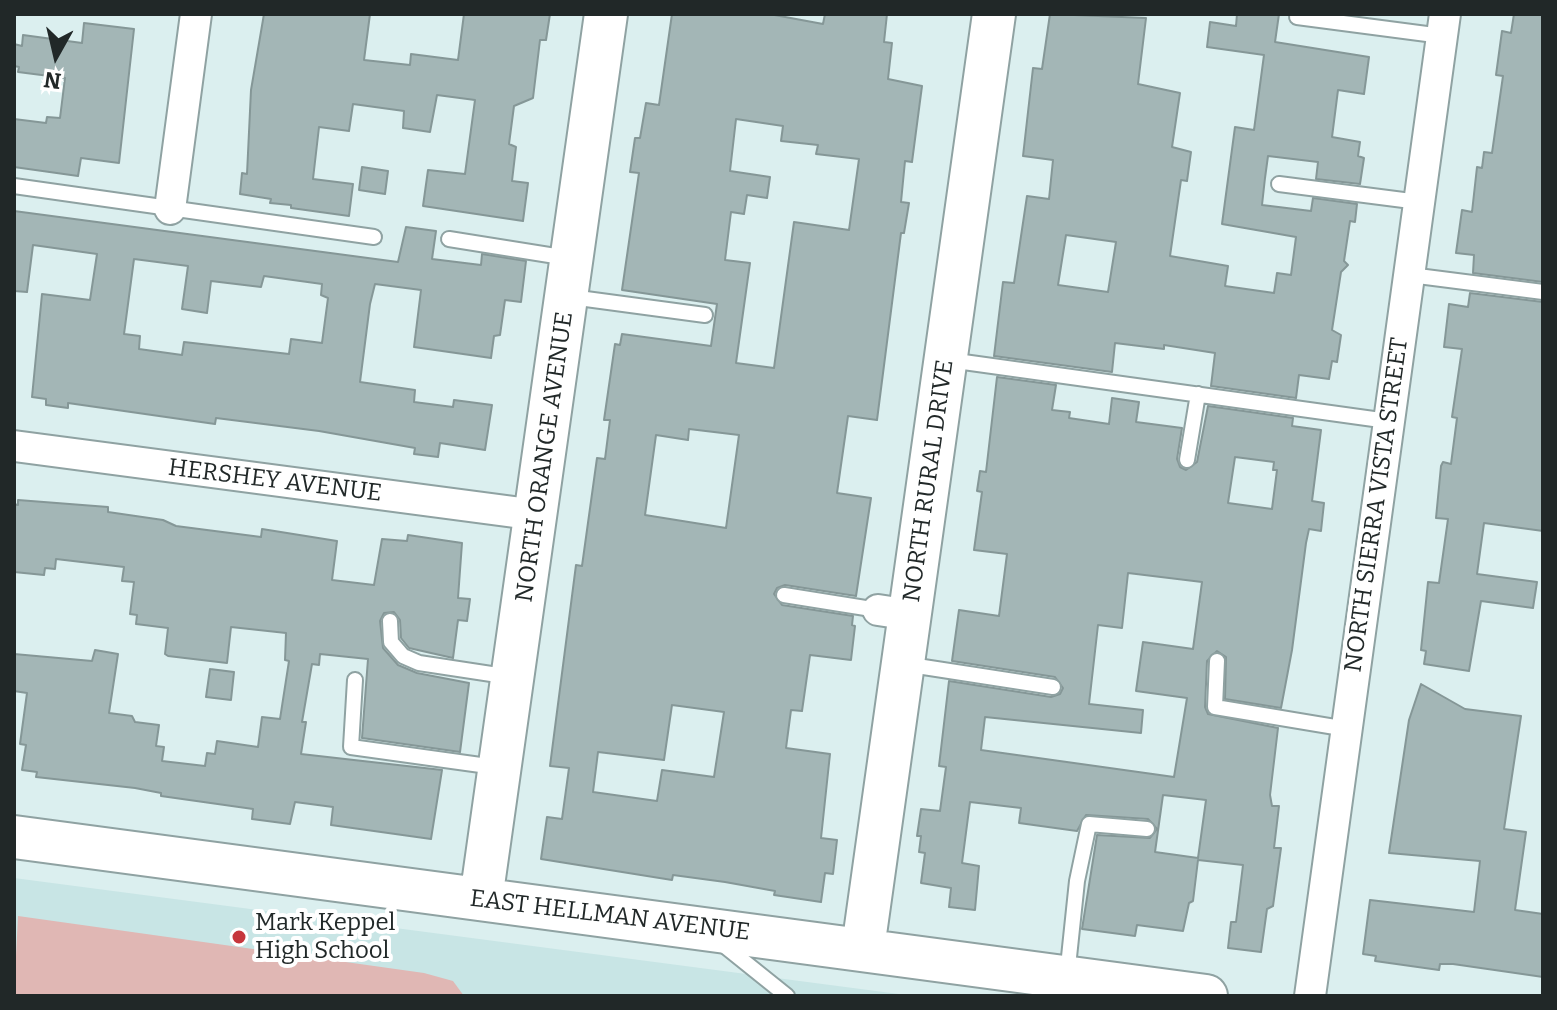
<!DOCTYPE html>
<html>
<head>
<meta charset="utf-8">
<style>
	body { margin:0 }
	#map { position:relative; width:1557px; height:1010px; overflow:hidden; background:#dbefef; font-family:Bitter,serif }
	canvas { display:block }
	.frame { position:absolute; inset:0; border:16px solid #212828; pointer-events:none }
	.north { position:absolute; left:16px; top:16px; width:80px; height:80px; -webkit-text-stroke:6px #fff; paint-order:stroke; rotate:188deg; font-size:22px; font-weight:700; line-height:32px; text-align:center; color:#212828 }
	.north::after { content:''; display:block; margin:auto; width:28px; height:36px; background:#212828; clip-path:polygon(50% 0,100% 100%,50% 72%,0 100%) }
</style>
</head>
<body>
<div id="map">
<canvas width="1557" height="1010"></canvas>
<div class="frame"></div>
<div class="north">N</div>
</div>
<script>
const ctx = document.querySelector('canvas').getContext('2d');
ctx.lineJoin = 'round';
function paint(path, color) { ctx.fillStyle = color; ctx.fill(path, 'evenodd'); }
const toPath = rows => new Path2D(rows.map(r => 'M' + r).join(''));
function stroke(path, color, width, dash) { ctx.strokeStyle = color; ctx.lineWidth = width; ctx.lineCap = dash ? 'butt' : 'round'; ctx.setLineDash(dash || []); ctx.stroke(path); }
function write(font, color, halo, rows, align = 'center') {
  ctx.font = font + ' Bitter,serif'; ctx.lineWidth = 8; ctx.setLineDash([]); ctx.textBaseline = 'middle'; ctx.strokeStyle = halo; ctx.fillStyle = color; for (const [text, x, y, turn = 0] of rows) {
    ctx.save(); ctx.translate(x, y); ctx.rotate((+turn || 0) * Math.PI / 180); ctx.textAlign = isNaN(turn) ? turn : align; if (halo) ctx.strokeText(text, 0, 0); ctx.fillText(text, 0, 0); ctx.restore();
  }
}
paint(toPath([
	[14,878,914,996,14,996]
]), '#c8e5e5');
paint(toPath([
	[18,916,424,973,453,981,464,996,14,996]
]), '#e0b7b4');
const building = toPath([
	[264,14,370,14,364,60,410,65,411,54,458,60,464,14,550,14,546,40,540,40,533,98,514,106,509,144,516,147,512,181,528,183,523,221,423,206,428,170,465,174,475,100,437,95,430,132,403,128,404,111,353,104,349,131,319,127,313,179,353,184,349,216,291,208,291,205,270,203,271,199,240,194,242,173,247,174,251,90,264,14],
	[672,14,769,14,823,24,825,14,887,14,884,42,892,43,888,79,922,86,912,162,905,161,901,202,909,203,904,233,901,233,877,420,848,416,837,493,871,498,856,596,785,585,777,588,774,594,782,605,853,616,852,625,855,626,851,660,810,655,802,711,791,710,786,748,830,754,821,838,837,840,833,874,825,873,821,902,774,895,775,891,725,882,673,875,672,880,541,859,547,817,562,819,569,768,550,766,576,565,582,566,597,458,605,459,610,420,604,420,615,344,620,345,622,334,711,346,717,304,622,290,639,173,630,172,635,138,640,138,646,103,659,105,672,14],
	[736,119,783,126,781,141,818,145,816,154,859,159,849,230,794,222,774,368,736,363,750,263,725,260,731,212,744,214,747,195,767,198,770,177,730,171,736,119],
	[689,429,739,435,726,528,645,515,656,435,688,440,689,429],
	[672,705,724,712,714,777,662,770,657,801,593,792,598,752,664,760,672,705],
	[1050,14,1146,18,1138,84,1180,93,1172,147,1191,152,1187,181,1181,180,1170,256,1228,266,1225,286,1274,293,1277,273,1291,275,1296,237,1222,224,1235,127,1254,130,1264,55,1207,47,1210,22,1236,26,1237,14,1279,14,1275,42,1369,57,1364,94,1338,90,1332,137,1360,142,1358,156,1364,158,1360,184,1316,179,1318,162,1268,156,1265,178,1262,205,1311,211,1313,198,1357,204,1355,222,1350,221,1344,261,1348,265,1341,272,1332,330,1341,335,1337,362,1332,361,1329,379,1299,375,1296,398,1211,386,1215,353,1164,345,1164,349,1115,343,1112,372,994,356,1003,282,1014,283,1027,196,1049,199,1053,160,1023,156,1033,68,1042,69,1050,14],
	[1066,235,1116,242,1108,292,1058,285,1066,235],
	[1514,14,1543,14,1543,282,1473,273,1474,255,1456,253,1462,210,1472,212,1477,167,1482,168,1484,152,1492,153,1503,76,1496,75,1502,31,1511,33,1514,14],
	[84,23,134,29,119,163,81,158,78,176,14,167,14,119,46,123,47,117,60,118,65,78,18,72,19,67,14,66,14,44,22,46,23,35,82,43,84,23],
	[362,167,388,171,385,194,359,190,362,167],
	[14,211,398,262,406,227,436,231,432,259,481,265,482,254,526,261,521,302,505,300,500,335,494,336,491,358,414,347,421,290,375,284,370,304,360,382,415,390,414,402,453,407,454,400,492,405,485,450,440,443,438,457,414,454,415,448,319,431,216,418,215,424,68,403,68,408,46,405,46,399,32,397,42,294,90,300,97,254,33,245,27,292,14,291,14,211],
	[134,259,188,266,182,309,207,313,211,281,261,287,264,276,322,284,321,295,328,298,322,343,291,339,289,354,184,342,182,355,139,349,140,336,124,334,134,259],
	[1470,293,1543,302,1543,531,1484,523,1477,574,1537,582,1533,608,1481,601,1469,671,1424,664,1426,651,1421,650,1428,582,1439,583,1448,519,1436,518,1441,466,1443,462,1451,464,1457,418,1452,417,1462,349,1444,347,1449,304,1468,307,1470,293],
	[997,377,1056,385,1052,410,1070,412,1069,418,1109,424,1112,398,1139,402,1136,422,1182,428,1177,459,1180,467,1186,470,1197,462,1208,406,1293,418,1292,426,1321,430,1312,501,1324,503,1321,531,1309,529,1306,543,1292,650,1281,708,1225,699,1226,657,1217,651,1207,661,1205,707,1208,714,1278,728,1270,795,1272,806,1279,806,1274,848,1281,848,1273,906,1267,909,1261,952,1228,948,1231,922,1236,922,1243,865,1198,860,1193,901,1189,903,1183,931,1137,925,1135,936,1082,929,1097,835,1150,838,1157,829,1148,819,1086,815,1077,831,1019,823,1021,808,970,802,962,863,979,866,975,910,949,907,951,888,921,883,925,853,919,852,921,836,917,836,921,809,940,811,946,767,939,766,949,681,1051,697,1060,694,1063,688,1055,677,952,661,959,610,999,616,1007,554,974,550,982,492,977,491,980,471,986,472,997,377],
	[1235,457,1274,462,1273,470,1277,470,1272,509,1228,503,1235,457],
	[1128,573,1202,582,1193,649,1143,642,1136,691,1187,698,1174,777,981,750,985,717,1141,733,1143,710,1089,704,1098,625,1122,628,1128,573],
	[1163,795,1206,800,1198,858,1155,852,1163,795],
	[18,500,108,507,108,512,163,520,176,526,261,537,262,529,337,541,332,580,374,585,382,539,407,541,408,535,462,543,458,598,470,599,467,621,458,620,453,658,409,648,401,638,400,620,394,612,384,613,380,621,383,648,398,665,417,673,469,683,460,752,362,738,368,659,320,654,319,665,312,664,302,722,306,722,301,754,442,770,431,839,331,825,333,807,295,802,290,824,252,819,253,809,161,796,161,793,135,788,36,777,37,772,22,770,26,745,20,744,27,693,14,691,14,654,92,661,95,650,118,654,109,713,132,716,135,722,159,725,156,746,164,747,162,761,205,766,207,753,215,754,217,741,258,747,262,717,280,719,289,661,285,660,286,633,231,627,227,663,168,656,165,654,168,628,136,624,137,615,130,614,134,582,122,581,124,567,56,559,55,569,45,568,44,575,14,572,14,504,18,505,18,500],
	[210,669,234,672,231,700,206,697,210,669],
	[1421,684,1465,709,1521,716,1504,829,1526,832,1515,910,1543,914,1543,977,1453,964,1440,964,1439,970,1375,961,1376,956,1363,954,1370,900,1474,912,1480,861,1389,853,1409,720,1421,684]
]);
paint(building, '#a3b6b6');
stroke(building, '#859797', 2);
const lane = toPath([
	[1297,17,1442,36],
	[1279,184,1419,202],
	[14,186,374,237],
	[449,239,568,258],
	[1410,275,1543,292],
	[571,297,705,315],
	[949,360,1388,421],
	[1187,460,1198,394],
	[784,595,878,610],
	[390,621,391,642,403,656,419,663,511,677],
	[1217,661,1215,707,1347,729],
	[904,664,1053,687],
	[355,680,351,747,495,767],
	[721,943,787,996],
	[1067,976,1077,881,1089,824,1147,829]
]);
const street = toPath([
	[170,209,196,14],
	[14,446,537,515],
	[878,610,911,615],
	[1310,996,1445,14]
]);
const secondary = toPath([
	[14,837,1206,996],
	[481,899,606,14],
	[863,948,994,14]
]);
stroke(lane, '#8fa2a2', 18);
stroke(street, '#8fa2a2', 34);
stroke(secondary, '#8fa2a2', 46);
stroke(lane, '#fff', 14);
stroke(street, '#fff', 30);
stroke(secondary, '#fff', 42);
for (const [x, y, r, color] of [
	[239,937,8,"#c6363c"]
]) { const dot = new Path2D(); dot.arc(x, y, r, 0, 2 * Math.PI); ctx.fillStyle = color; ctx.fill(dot); stroke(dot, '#fff', 3); }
write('24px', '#212828', '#fff', [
	["NORTH ORANGE AVENUE",545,457,-82],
	["HERSHEY AVENUE",275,481,7],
	["NORTH RURAL DRIVE",929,481,-82],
	["NORTH SIERRA VISTA STREET",1377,505,-82],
	["EAST HELLMAN AVENUE",610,916,7]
]);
write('24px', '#212828', '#fff', [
	["Mark Keppel",255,923],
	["High School",255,951]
], 'left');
</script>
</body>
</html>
